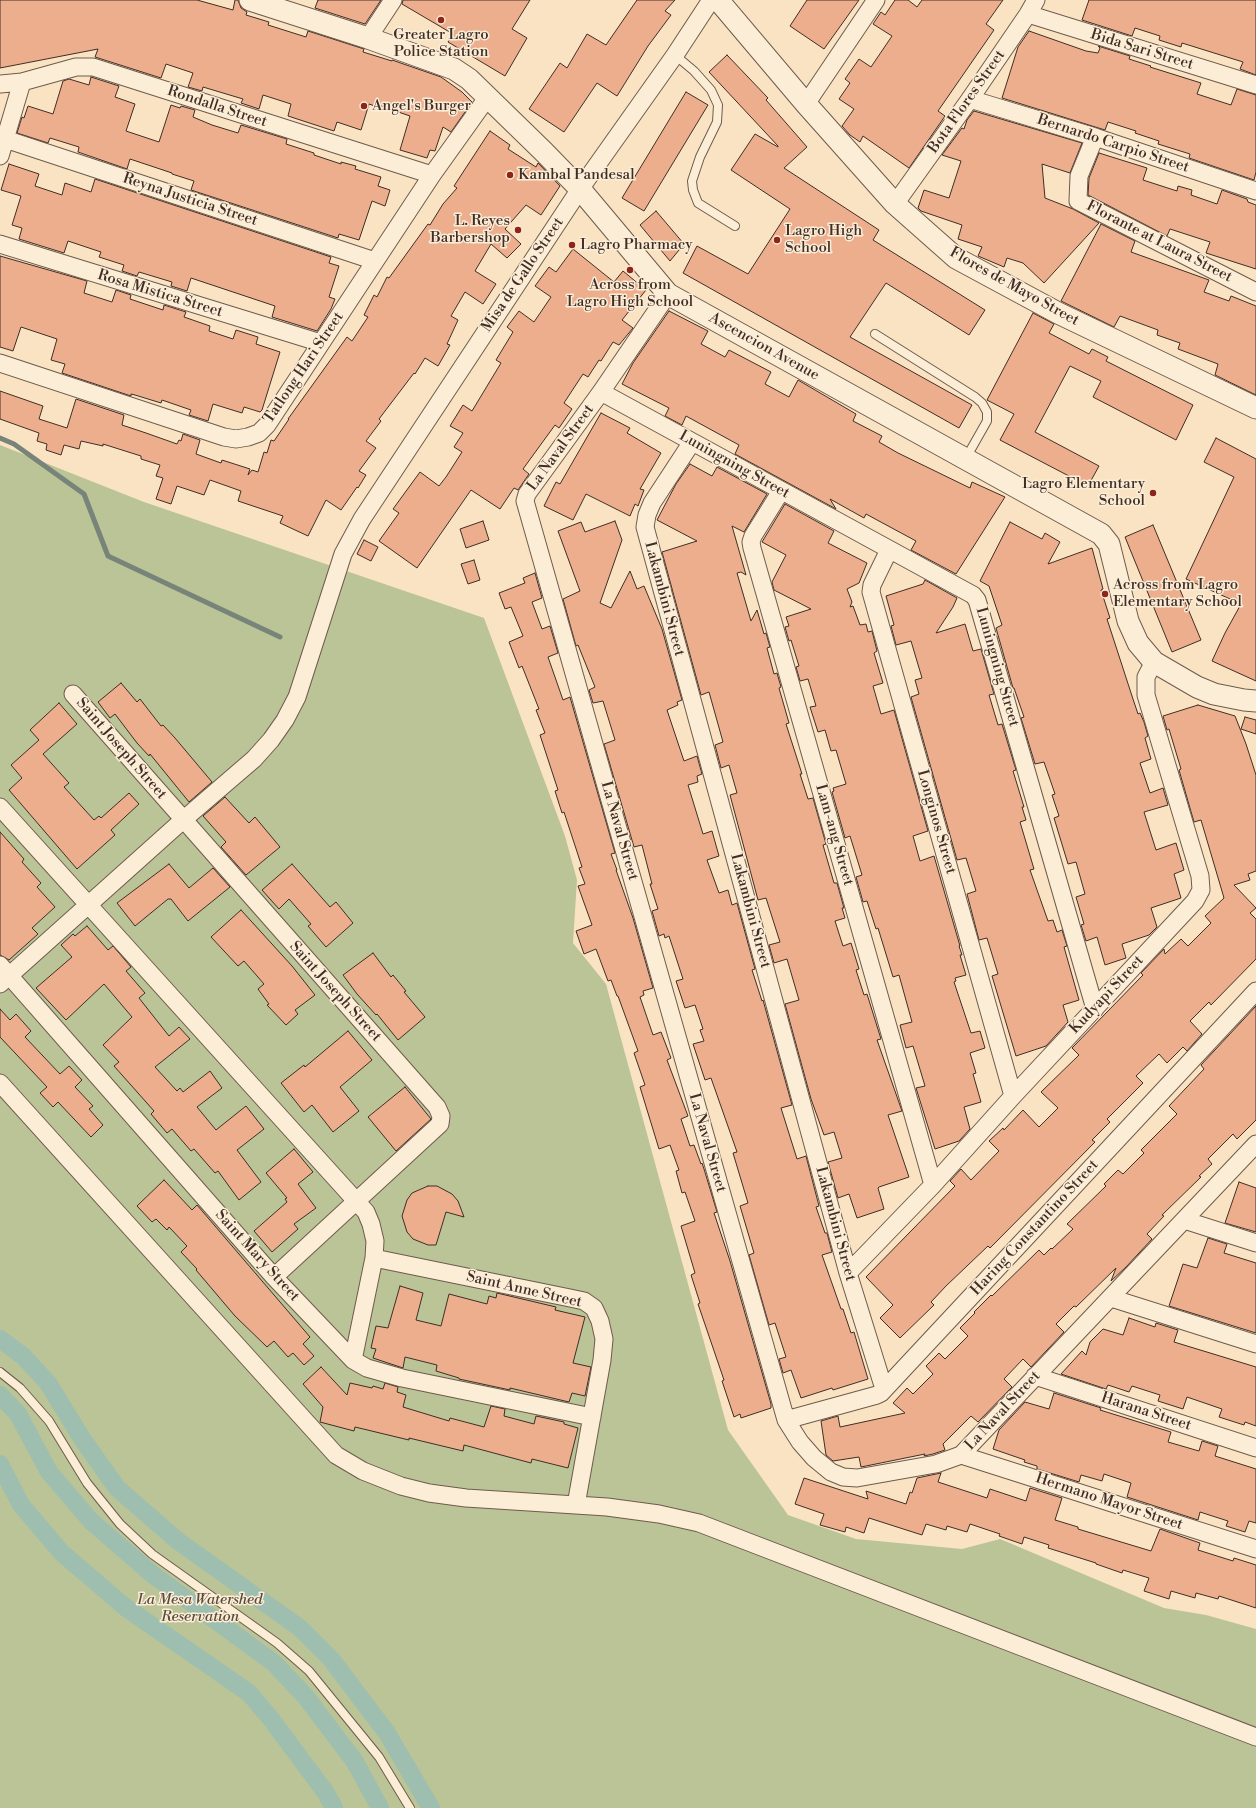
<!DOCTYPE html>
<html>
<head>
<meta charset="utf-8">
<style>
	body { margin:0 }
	canvas { display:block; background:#fae3c2 }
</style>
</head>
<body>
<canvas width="1256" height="1808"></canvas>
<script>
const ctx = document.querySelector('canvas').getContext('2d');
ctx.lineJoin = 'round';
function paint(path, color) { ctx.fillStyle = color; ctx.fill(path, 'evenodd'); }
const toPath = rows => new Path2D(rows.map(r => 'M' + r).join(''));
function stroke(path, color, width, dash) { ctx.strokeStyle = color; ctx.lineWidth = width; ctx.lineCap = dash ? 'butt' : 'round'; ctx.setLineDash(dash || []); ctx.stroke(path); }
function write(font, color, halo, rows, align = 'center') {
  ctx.font = font + ' "Libre Bodoni",serif'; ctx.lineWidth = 3; ctx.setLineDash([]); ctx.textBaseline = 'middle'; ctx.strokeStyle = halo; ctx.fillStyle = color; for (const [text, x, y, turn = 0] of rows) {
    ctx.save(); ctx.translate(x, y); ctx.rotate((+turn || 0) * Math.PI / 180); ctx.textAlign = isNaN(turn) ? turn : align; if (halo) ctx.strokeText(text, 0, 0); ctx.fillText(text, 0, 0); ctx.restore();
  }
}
paint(toPath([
	[0,445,144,502,484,618,565,836,577,880,573,943,606,984,728,1430,788,1515,856,1539,962,1549,1000,1539,1164,1608,1206,1615,1256,1629,1256,1808,0,1808]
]), '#bac496');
stroke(toPath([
	[0,438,14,444,84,494,108,556,280,637]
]), '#788479', 5);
stroke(toPath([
	[0,1339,23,1356,48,1383,83,1440,117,1488,178,1541,300,1628,331,1659,387,1733,431,1808],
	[0,1395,18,1414,49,1472,91,1521,152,1574,274,1663,306,1697,355,1762,380,1808],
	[0,1464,21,1505,62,1553,125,1607,249,1693,271,1719,326,1793,334,1808]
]), '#9ebeb0', 18);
const building = toPath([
	[0,0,197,0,233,10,235,0,238,0,241,8,247,12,246,15,269,22,268,25,306,37,308,31,364,49,363,52,392,61,392,60,441,77,462,92,472,102,451,132,443,127,435,151,430,150,427,158,400,150,410,116,375,104,375,106,369,104,361,130,337,122,334,131,288,116,291,104,263,95,259,109,241,103,243,99,203,87,202,91,188,87,193,73,166,64,161,78,95,57,98,49,0,68,0,0],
	[318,0,381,0,365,24,315,8,318,0],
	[403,0,530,0,512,29,527,38,505,76,448,42,453,34,402,4,403,0],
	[637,0,675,0,665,11,671,15,648,46,617,96,597,83,564,132,529,109,560,63,567,68,587,34,606,45,637,0],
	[807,0,859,0,824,49,790,26,807,0],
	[895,0,908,0,917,7,922,0,1003,0,986,24,994,30,938,111,945,116,909,168,863,136,860,142,850,135,842,126,854,109,839,99,850,83,845,79,859,59,871,67,892,36,873,24,881,12,885,15,895,0],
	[1089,0,1256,0,1256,75,1240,69,1243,62,1182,43,1181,47,1159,40,1160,36,1135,28,1132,36,1082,20,1089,0],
	[1029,31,1086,51,1098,53,1100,48,1098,46,1130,56,1129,59,1151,66,1150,67,1201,83,1197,94,1231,105,1237,89,1256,95,1256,172,1254,180,1189,158,1190,154,1158,144,1159,141,1135,133,1136,131,1108,122,1105,130,1002,98,1018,47,1029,31],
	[727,55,768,98,766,100,807,147,784,168,879,230,873,240,985,310,969,335,886,283,850,337,972,405,959,428,683,273,697,246,748,274,790,209,731,170,755,134,778,147,778,146,709,72,727,55],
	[91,77,119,86,115,97,135,104,126,131,159,142,171,105,180,108,181,106,195,110,193,117,212,125,238,133,241,125,287,139,286,144,314,153,314,155,341,164,341,162,356,166,355,169,381,177,378,186,390,190,385,206,372,201,359,240,339,234,338,238,191,190,194,181,172,174,172,173,130,159,127,169,78,152,79,147,50,138,48,143,17,133,22,117,24,118,28,106,53,114,63,81,69,79,89,85,91,77],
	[686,92,708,105,644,211,622,198,686,92],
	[974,111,1082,143,1070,173,1042,164,1045,198,1073,209,1099,223,1044,283,1023,263,1007,258,1004,267,978,256,982,247,958,239,962,225,921,211,918,208,924,190,949,198,961,161,942,155,962,128,964,129,967,120,974,111],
	[490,131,510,145,508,149,536,167,538,163,560,186,541,215,526,205,505,229,521,244,507,258,491,244,475,271,496,284,483,304,465,292,451,316,458,320,447,344,450,345,438,366,425,358,415,374,414,373,379,419,381,421,366,441,376,448,359,471,366,475,358,488,357,487,341,510,326,500,308,536,280,523,283,516,238,501,241,491,210,480,204,495,177,486,171,504,156,499,163,478,156,476,160,465,141,459,141,456,103,444,103,446,81,441,79,449,64,445,61,455,46,450,47,444,37,441,39,433,0,419,0,391,43,406,39,419,67,428,76,399,124,415,122,425,146,433,177,444,179,440,181,441,183,434,200,440,196,454,221,463,222,460,250,469,248,475,252,470,258,472,264,452,267,453,271,440,274,441,289,419,288,419,347,337,352,341,368,317,364,315,374,295,377,297,387,277,389,278,428,224,430,225,443,204,457,188,454,186,490,131],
	[1099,153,1147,168,1143,180,1177,191,1178,186,1192,190,1191,195,1217,204,1222,190,1247,199,1248,202,1256,205,1256,269,1206,253,1210,242,1170,229,1167,236,1088,195,1089,178,1099,153],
	[9,164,39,174,35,186,62,195,65,183,91,192,95,179,331,257,329,263,339,266,329,297,335,299,331,309,317,331,272,317,275,306,191,278,187,291,171,286,172,282,139,272,137,276,122,271,124,265,99,257,101,252,68,241,64,253,19,239,22,228,12,225,21,196,1,190,9,164],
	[656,211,684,244,670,261,640,225,656,211],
	[1101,224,1135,241,1131,252,1209,280,1204,292,1229,301,1231,296,1256,306,1256,395,1215,375,1218,364,1178,349,1180,343,1157,335,1158,330,1120,316,1114,327,1061,301,1101,224],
	[573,249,614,282,623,271,646,290,622,320,633,328,619,345,613,342,601,361,599,360,588,377,583,374,564,403,572,409,559,428,555,425,523,469,529,474,518,490,514,488,500,509,471,490,417,568,379,541,399,513,393,509,420,472,439,486,446,477,462,452,454,447,463,433,450,426,463,405,472,411,501,363,496,360,513,332,507,327,519,311,534,322,551,297,535,286,549,267,556,272,573,249],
	[0,256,87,281,84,293,112,302,116,290,131,295,130,299,163,310,164,305,186,312,184,317,210,326,209,331,233,339,236,330,258,337,256,344,280,352,262,410,260,412,244,407,242,413,213,404,208,421,189,415,191,410,162,400,161,403,135,395,131,394,131,396,62,373,65,364,51,360,57,339,21,327,13,351,0,347,0,256],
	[669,311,708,331,701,344,725,357,729,350,771,372,765,384,789,397,798,380,856,414,853,421,882,436,879,442,898,453,970,488,972,482,1005,497,956,574,911,550,916,541,866,514,864,518,830,499,836,509,735,454,739,445,686,416,682,425,665,416,669,408,622,384,633,363,669,311],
	[1033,313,1054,324,1049,333,1089,354,1092,349,1108,357,1106,361,1193,405,1176,440,1093,397,1101,381,1070,366,1035,432,1099,466,1088,486,1000,440,1014,414,987,400,1033,313],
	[601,413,630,428,627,433,661,453,640,489,644,490,638,506,635,504,630,516,586,494,573,520,544,506,556,482,560,484,601,413],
	[1216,438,1256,459,1256,681,1212,661,1225,633,1241,604,1186,579,1234,477,1204,462,1216,438],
	[690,464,712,476,717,467,767,494,744,532,732,526,746,575,741,572,737,573,751,621,757,610,764,634,766,633,770,647,767,648,774,674,777,673,781,687,779,688,789,723,786,724,802,774,800,774,808,799,813,798,826,844,823,845,834,883,837,883,844,908,842,908,845,918,835,921,843,946,851,943,859,969,856,970,864,995,867,994,881,1039,877,1040,902,1111,888,1115,909,1177,879,1187,878,1188,884,1209,857,1218,849,1194,838,1198,828,1162,842,1158,834,1132,824,1135,811,1099,785,1004,799,1000,787,959,774,963,769,945,780,942,766,898,758,900,730,795,737,793,729,765,721,768,715,745,723,742,709,692,701,695,662,552,697,541,657,520,676,484,690,464],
	[785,504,834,531,828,543,867,563,859,583,847,589,852,602,850,607,853,606,860,625,866,624,868,632,872,631,877,651,874,653,883,683,873,686,881,714,894,710,928,831,913,836,920,861,934,856,960,946,959,946,962,955,960,955,966,975,955,978,956,981,954,982,971,1033,980,1031,985,1048,970,1053,976,1073,973,1074,981,1102,964,1107,970,1129,959,1141,935,1149,916,1088,925,1086,913,1046,906,1048,900,1025,912,1022,899,975,893,977,878,928,876,929,867,901,863,902,856,877,862,875,850,836,845,838,832,792,834,791,833,788,846,784,836,750,831,751,825,730,818,732,810,707,816,706,808,679,800,681,796,667,799,666,791,640,789,641,785,627,789,626,786,617,811,609,774,590,772,582,786,555,762,542,785,504],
	[483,521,489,540,466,548,460,529,483,521],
	[615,521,622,540,600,603,611,608,630,571,637,589,644,586,662,629,682,700,677,702,678,705,667,710,684,761,697,756,702,774,697,776,698,782,688,785,703,834,712,831,719,856,707,860,719,893,728,890,732,905,737,903,755,969,752,970,762,1001,763,1000,792,1105,781,1108,797,1159,806,1156,819,1206,816,1207,825,1233,827,1233,832,1252,822,1255,841,1309,843,1309,851,1333,854,1332,868,1379,833,1390,832,1388,801,1398,791,1370,783,1373,779,1359,786,1357,775,1323,769,1325,749,1255,754,1253,740,1206,748,1203,733,1153,737,1152,711,1078,705,1080,693,1044,704,1041,700,1030,703,1029,695,1005,685,1008,676,981,683,979,669,936,665,938,664,934,659,936,652,911,658,909,650,884,652,884,642,845,634,847,604,744,615,740,603,701,593,703,589,690,595,687,578,645,576,646,563,599,580,591,558,531,581,522,585,532,615,521],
	[1010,522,1042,539,1045,533,1060,542,1048,564,1092,548,1103,589,1101,590,1110,618,1107,619,1132,696,1138,714,1140,713,1144,722,1148,736,1145,738,1151,759,1140,763,1150,793,1163,788,1168,805,1144,812,1156,850,1176,843,1184,870,1174,874,1181,898,1151,908,1157,927,1149,935,1122,944,1126,958,1105,965,1097,937,1086,941,1081,925,1084,924,1076,897,1085,894,1076,862,1068,864,1054,818,1059,816,1052,795,1055,794,1044,762,1035,764,1021,718,1024,717,1014,688,1013,688,996,628,1002,625,989,586,980,581,1010,522],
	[1153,525,1201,640,1172,652,1125,537,1153,525],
	[364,540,378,547,371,561,357,554,364,540],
	[474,560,480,580,468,584,461,564,474,560],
	[535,573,542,598,532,602,542,629,550,626,558,653,548,657,563,700,570,697,615,853,611,854,617,870,616,870,633,918,653,988,643,991,644,995,640,997,653,1035,661,1032,671,1058,667,1060,688,1116,681,1119,690,1146,694,1145,701,1164,702,1163,704,1169,717,1212,714,1213,730,1261,771,1404,771,1408,741,1418,740,1414,734,1417,722,1381,724,1380,698,1304,700,1303,691,1275,695,1273,681,1226,695,1221,685,1192,682,1193,676,1171,679,1170,670,1145,659,1149,640,1087,645,1085,634,1053,638,1051,618,996,617,996,611,980,608,981,596,949,584,954,576,931,592,925,578,886,585,884,579,868,582,867,564,812,562,813,555,791,558,790,540,735,545,733,536,710,539,709,522,666,519,668,509,642,523,636,511,607,505,609,499,593,525,583,523,578,535,573],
	[925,580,957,598,953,607,936,633,965,624,973,651,981,649,994,694,989,695,998,725,1002,724,1016,770,1013,771,1024,807,1022,807,1026,820,1020,822,1034,869,1030,870,1048,921,1053,920,1057,932,1062,930,1067,946,1064,947,1079,1000,1063,1005,1068,1022,1046,1046,1016,1056,992,976,998,974,987,938,979,940,967,894,976,891,966,858,957,860,911,697,919,694,915,680,922,678,911,641,896,645,891,626,894,625,886,596,923,584,925,580],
	[121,683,137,702,140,699,161,726,163,725,175,738,212,782,189,802,150,754,149,756,137,743,115,714,110,718,98,702,121,683],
	[59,703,77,724,43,754,69,783,64,787,94,820,99,816,101,818,129,793,139,804,111,830,115,835,77,869,9,790,22,778,11,765,39,740,30,730,59,703],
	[1198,705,1235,716,1246,744,1256,775,1256,871,1248,874,1250,880,1234,885,1256,908,1250,913,1256,919,1256,959,1211,1005,1209,1002,1190,1021,1202,1034,1187,1051,1183,1047,1167,1063,1159,1054,1136,1076,1143,1083,1107,1119,1110,1122,1092,1140,1095,1142,990,1248,988,1246,946,1286,931,1302,934,1305,900,1338,880,1318,893,1305,866,1277,955,1186,950,1181,961,1169,971,1180,999,1151,989,1141,1003,1128,1004,1130,1023,1110,1039,1127,1058,1108,1041,1092,1079,1055,1072,1048,1143,975,1141,973,1164,949,1165,954,1181,939,1188,946,1211,923,1205,916,1224,898,1201,820,1194,822,1179,770,1181,769,1169,729,1167,730,1163,716,1198,705],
	[1245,717,1256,720,1256,734,1241,729,1245,717],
	[225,797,249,823,255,817,280,847,246,875,221,847,226,842,203,816,225,797],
	[0,832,24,859,22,862,41,883,37,887,55,907,32,928,38,934,9,960,0,955,0,832],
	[169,864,189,888,213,868,230,887,188,921,171,899,168,899,135,926,117,903,169,864],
	[292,864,330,907,336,902,353,923,326,947,308,926,311,924,289,899,279,909,262,890,292,864],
	[241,910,292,966,315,995,295,1010,298,1014,286,1025,267,1005,269,1004,258,989,264,984,244,961,238,966,211,937,241,910],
	[87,926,108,950,113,946,131,967,126,971,145,993,139,998,169,1036,179,1027,190,1039,155,1067,177,1091,180,1088,183,1092,210,1071,222,1088,197,1107,216,1130,246,1106,264,1129,237,1150,261,1182,239,1200,218,1171,215,1173,194,1149,191,1151,172,1129,167,1133,151,1114,154,1111,114,1066,119,1062,103,1045,132,1017,104,984,66,1020,36,988,72,957,61,945,73,934,75,936,87,926],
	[373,953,391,977,393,975,406,991,404,992,425,1017,398,1040,377,1014,376,1015,357,994,343,975,373,953],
	[1256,1006,1256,1120,1237,1139,1233,1134,1208,1159,1212,1164,1199,1176,1201,1177,1162,1215,1164,1216,1147,1234,1152,1239,1126,1267,1111,1281,1116,1268,1076,1307,1074,1306,1056,1324,1064,1332,1031,1367,1023,1359,1004,1379,1012,1387,978,1422,971,1416,943,1444,945,1450,933,1454,924,1456,925,1454,861,1467,859,1457,833,1461,826,1455,821,1421,838,1416,840,1427,905,1413,893,1403,907,1388,913,1394,933,1374,926,1366,939,1353,945,1359,968,1336,960,1328,975,1313,974,1312,991,1295,992,1296,1039,1250,1044,1255,1051,1248,1052,1249,1073,1229,1067,1224,1106,1186,1104,1184,1118,1170,1123,1174,1144,1153,1141,1150,1177,1114,1169,1106,1204,1069,1201,1065,1256,1006],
	[0,1009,10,1020,16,1014,31,1031,25,1037,60,1074,69,1066,82,1080,75,1087,93,1106,89,1109,103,1125,91,1137,58,1102,53,1107,40,1093,47,1087,0,1037,0,1009],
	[348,1031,372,1060,340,1087,359,1111,333,1132,312,1105,304,1112,281,1083,304,1065,305,1067,348,1031],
	[405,1087,431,1119,396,1151,368,1117,405,1087],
	[294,1149,313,1172,298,1184,316,1208,294,1224,298,1229,272,1252,254,1231,287,1202,285,1199,287,1198,266,1173,294,1149],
	[164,1180,192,1210,197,1205,310,1337,303,1344,314,1356,304,1365,293,1353,288,1357,274,1341,267,1347,235,1316,196,1270,197,1269,181,1252,187,1246,169,1227,167,1230,156,1219,152,1222,137,1206,164,1180],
	[1239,1182,1256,1188,1256,1232,1225,1223,1239,1182],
	[428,1186,437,1186,452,1194,458,1201,464,1217,446,1212,436,1245,428,1245,413,1239,407,1232,402,1216,407,1200,412,1193,428,1186],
	[1208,1238,1227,1244,1224,1253,1256,1263,1256,1333,1169,1306,1183,1264,1197,1268,1208,1238],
	[400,1286,423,1293,416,1320,441,1326,449,1294,487,1304,489,1296,496,1298,497,1293,556,1307,555,1310,585,1317,573,1363,591,1367,585,1396,572,1393,569,1402,510,1388,510,1390,459,1379,459,1378,436,1371,437,1365,405,1357,403,1368,373,1358,376,1349,371,1348,376,1326,388,1328,400,1286],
	[1129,1318,1155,1327,1156,1323,1178,1330,1174,1342,1256,1367,1256,1426,1245,1422,1244,1425,1219,1417,1222,1409,1187,1397,1183,1409,1158,1401,1160,1395,1132,1386,1129,1392,1108,1385,1106,1389,1061,1374,1082,1351,1086,1355,1090,1342,1103,1329,1123,1335,1129,1318],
	[321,1367,347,1395,350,1383,372,1388,373,1386,383,1389,385,1383,398,1387,397,1392,406,1395,403,1407,449,1421,450,1418,484,1427,491,1406,505,1409,504,1416,534,1424,536,1416,564,1422,564,1424,578,1428,568,1468,532,1459,531,1463,464,1445,463,1451,409,1438,409,1440,355,1427,354,1431,320,1422,323,1407,303,1384,321,1367],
	[1054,1393,1101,1408,1100,1410,1171,1432,1168,1442,1199,1451,1202,1441,1218,1446,1215,1456,1256,1469,1256,1523,1249,1521,1245,1532,1226,1526,1228,1521,1200,1512,1198,1520,1127,1497,1131,1483,1104,1474,1102,1481,1081,1475,1079,1482,1037,1469,1037,1466,1024,1462,1025,1460,993,1449,999,1430,1025,1402,1049,1409,1054,1393],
	[941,1473,938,1482,987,1498,990,1489,1026,1501,1030,1488,1062,1498,1055,1520,1078,1527,1078,1529,1151,1551,1160,1529,1200,1543,1198,1550,1233,1561,1234,1558,1256,1565,1256,1608,1219,1596,1218,1599,1196,1593,1195,1598,1171,1591,1169,1599,1144,1591,1149,1578,1123,1570,1122,1573,1096,1564,1096,1563,1048,1548,1049,1545,1024,1537,1022,1544,999,1536,1000,1534,970,1524,967,1532,947,1526,946,1530,926,1524,922,1535,869,1518,864,1533,846,1527,845,1532,820,1525,824,1514,795,1504,804,1478,868,1499,866,1491,906,1504,910,1492,912,1493,917,1478,941,1473]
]);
paint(building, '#ecae8d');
stroke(building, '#402e26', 1);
const service = toPath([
	[675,55,694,71,711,90,718,105,717,122,700,157,692,181,693,190,698,203,735,226],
	[875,334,975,397,982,403,987,412,987,421,966,458],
	[0,1372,20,1388,49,1421,87,1483,120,1524,152,1554,277,1643,309,1671,379,1757,410,1808]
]);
const minor = toPath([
	[1028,14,1256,85],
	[368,38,393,0],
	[0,84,22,82,76,67,93,67,432,175],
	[970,99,1095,137,1256,191],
	[806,104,876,0],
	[1095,137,1079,176,1078,201,1256,292],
	[5,139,375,261],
	[0,156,22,82],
	[895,204,970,99,1028,14,1036,0],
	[0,244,321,343],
	[668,294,601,392,527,494,525,501,786,1420,800,1442,814,1458,831,1472,843,1477,857,1478,936,1464,961,1455,1256,1144],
	[0,363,224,437,236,439,248,437,259,433,267,425,432,175,487,98],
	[601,392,973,595,977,600,1095,1009],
	[692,442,652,503,647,515,645,527,848,1273,884,1389],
	[781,491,753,536,751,542,752,548,933,1185],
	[889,550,872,585,871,592,1013,1096],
	[73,694,437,1107,441,1116,440,1124,274,1277],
	[0,807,366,1212,371,1224,375,1241,374,1258,353,1360],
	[0,965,274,1277,353,1360,367,1368,402,1378,592,1417],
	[0,984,183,820,254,759,271,740,285,720,297,697,343,554,362,519,580,189,675,55,711,0],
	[0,1083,336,1455,363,1471,401,1486,429,1493,466,1498,607,1507,659,1514,699,1523,1256,1737],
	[1184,1220,1256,1243],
	[374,1258,570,1298,584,1301,594,1308,600,1321,604,1339,602,1360,576,1505],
	[848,1273,933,1185,1013,1096,1195,901,1201,890,1200,876,1146,695,1146,677,1154,662],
	[1111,1298,1256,1344],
	[1035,1376,1256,1448],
	[786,1420,877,1395,881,1393,1256,991],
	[961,1455,1256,1549]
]);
const tertiary = toPath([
	[250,0,368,38,454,69,469,79,544,152,580,189,668,294,1101,534,1109,544,1128,621,1138,643,1154,662,1197,687,1214,694,1244,700,1256,701],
	[718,0,806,104,895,204,956,258,1058,313,1256,408]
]);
stroke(service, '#6e5b4d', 10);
stroke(minor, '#6e5b4d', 19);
stroke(tertiary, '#6e5b4d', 23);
stroke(service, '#fcedd7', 8);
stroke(minor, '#fcedd7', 17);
stroke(tertiary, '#fcedd7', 21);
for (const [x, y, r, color] of [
	[441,20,4,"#8f2418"],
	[364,106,4,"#8f2418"],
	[510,175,4,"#8f2418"],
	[518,230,4,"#8f2418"],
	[777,240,4,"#8f2418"],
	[572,245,4,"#8f2418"],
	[630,270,4,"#8f2418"],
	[1153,493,4,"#8f2418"],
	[1105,594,4,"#8f2418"]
]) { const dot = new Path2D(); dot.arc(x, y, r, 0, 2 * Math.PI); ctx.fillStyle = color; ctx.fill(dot); stroke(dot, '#fcedd7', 1.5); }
write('15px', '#402e26', '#fcedd7', [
	["Greater Lagro",441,35,"center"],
	["Police Station",441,52,"center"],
	["Angel's Burger",372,106],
	["Kambal Pandesal",518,175],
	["L. Reyes",510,221,"right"],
	["Barbershop",510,238,"right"],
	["Lagro High",785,231],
	["School",785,248],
	["Lagro Pharmacy",580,245],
	["Across from",630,285,"center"],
	["Lagro High School",630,302,"center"],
	["Lagro Elementary",1145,484,"right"],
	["School",1145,501,"right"],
	["Across from Lagro",1113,585],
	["Elementary School",1113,602]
], 'left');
write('15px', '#402e26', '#fcedd7', [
	["Bida Sari Street",1142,50,17],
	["Bota Flores Street",967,102,-55],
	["Rondalla Street",217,107,18],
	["Bernardo Carpio Street",1113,144,18],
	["Reyna Justicia Street",190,200,18],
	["Florante at Laura Street",1159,242,27],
	["Misa de Gallo Street",523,275,-56],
	["Flores de Mayo Street",1014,287,29],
	["Rosa Mistica Street",160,294,17],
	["Ascencion Avenue",764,347,29],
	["Tatlong Hari Street",304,368,-56],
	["La Naval Street",561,448,-54],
	["Luningning Street",734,465,29],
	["Lakambini Street",664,599,75],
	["Luningning Street",997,667,74],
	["Saint Joseph Street",121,749,49],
	["Longinos Street",936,822,74],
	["La Naval Street",619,831,74],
	["Lam-ang Street",834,835,74],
	["Lakambini Street",750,911,75],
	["Saint Joseph Street",335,992,48],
	["Kudyapi Street",1107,995,-47],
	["La Naval Street",707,1143,74],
	["Lakambini Street",835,1224,75],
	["Haring Constantino Street",1035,1228,-47],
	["Saint Mary Street",257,1256,48],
	["Saint Anne Street",524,1290,13],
	["La Naval Street",1003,1411,-47],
	["Harana Street",1146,1412,18],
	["Hermano Mayor Street",1109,1502,18]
]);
write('italic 15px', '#584c3c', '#fcedd7', [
	["La Mesa Watershed",200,1600],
	["Reservation",200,1617]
]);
</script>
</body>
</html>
